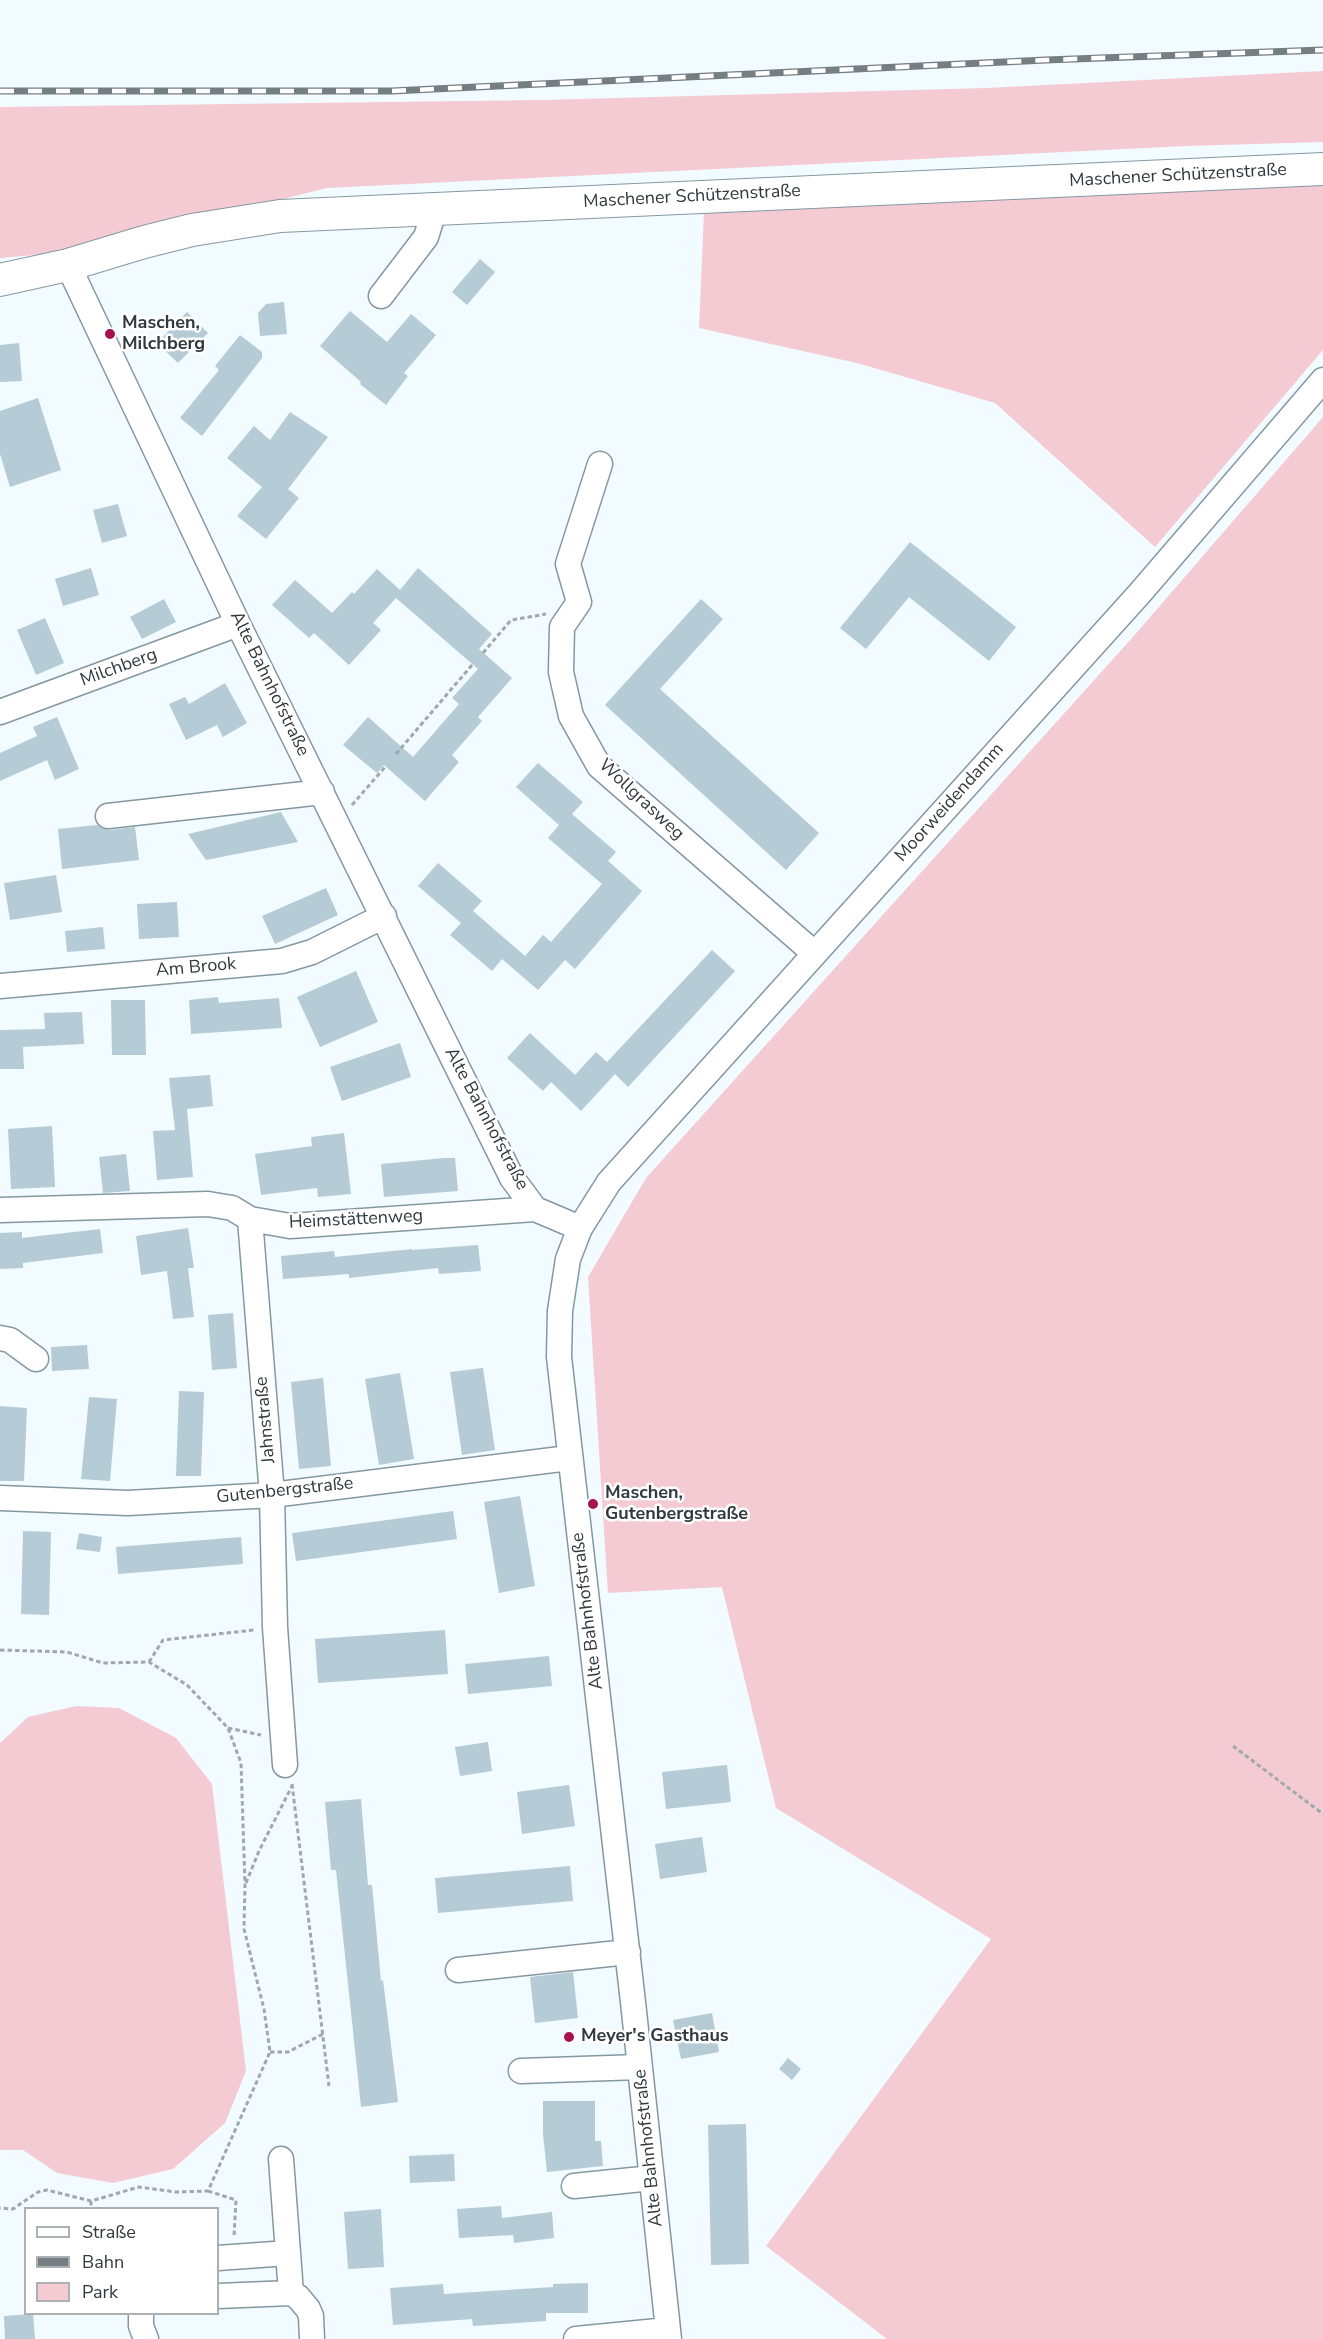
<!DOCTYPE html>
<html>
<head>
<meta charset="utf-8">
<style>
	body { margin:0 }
	#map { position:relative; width:1323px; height:2339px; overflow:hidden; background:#f2fbff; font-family:"Nunito Sans",sans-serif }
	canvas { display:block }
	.legend { position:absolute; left:24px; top:2207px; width:195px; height:108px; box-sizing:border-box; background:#fff; border:2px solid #acb0b1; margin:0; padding:8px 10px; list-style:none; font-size:18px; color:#30393d }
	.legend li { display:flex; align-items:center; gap:12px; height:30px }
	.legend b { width:30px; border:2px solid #acb0b1 }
</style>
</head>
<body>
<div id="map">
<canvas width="1323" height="2339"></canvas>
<ul class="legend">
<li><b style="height:8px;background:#fff"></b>Straße</li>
<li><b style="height:8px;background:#757e82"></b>Bahn</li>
<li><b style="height:16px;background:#f4cbd3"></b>Park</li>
</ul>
</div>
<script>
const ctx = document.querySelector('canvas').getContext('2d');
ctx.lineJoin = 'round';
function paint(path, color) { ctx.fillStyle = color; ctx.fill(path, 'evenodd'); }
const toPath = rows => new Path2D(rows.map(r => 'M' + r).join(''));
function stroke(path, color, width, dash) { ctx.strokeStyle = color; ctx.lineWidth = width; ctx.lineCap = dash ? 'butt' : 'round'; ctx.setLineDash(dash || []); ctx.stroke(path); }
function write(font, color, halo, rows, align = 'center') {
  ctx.font = font + ' "Nunito Sans",sans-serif'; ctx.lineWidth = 5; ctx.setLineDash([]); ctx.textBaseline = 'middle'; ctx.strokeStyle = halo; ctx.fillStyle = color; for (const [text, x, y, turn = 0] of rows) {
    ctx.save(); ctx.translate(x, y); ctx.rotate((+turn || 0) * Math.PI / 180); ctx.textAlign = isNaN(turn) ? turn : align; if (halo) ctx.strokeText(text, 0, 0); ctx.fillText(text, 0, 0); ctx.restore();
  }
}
paint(toPath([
	[1323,71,1323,142,1186,146,327,188,70,252,0,258,0,107,543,100,987,88],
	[1323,177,1323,350,1155,547,995,403,857,363,699,328,704,211],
	[1323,417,1323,2339,887,2339,766,2246,991,1939,776,1808,722,1587,608,1593,588,1277,646,1178,1132,638],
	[76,1706,119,1708,176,1738,212,1784,246,2071,225,2123,173,2169,113,2183,57,2173,23,2150,0,2150,0,1743,28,1717]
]), '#f4cbd3');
paint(toPath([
	[480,259,495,272,467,305,452,292],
	[284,302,287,334,260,336,258,313,266,304],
	[350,311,387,342,411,314,436,335,404,373,408,376,386,405,360,384,361,382,320,346],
	[187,312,208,333,178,363,157,343],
	[240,335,262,352,262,358,202,436,180,418,219,370,215,366],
	[19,343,22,381,0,382,0,345],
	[38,398,61,470,10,487,0,454,0,411],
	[290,412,328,437,288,489,299,498,266,539,237,516,262,487,227,458,254,426,270,440],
	[118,504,127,536,102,543,93,510],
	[910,542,1016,627,989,661,909,597,866,649,840,628],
	[91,568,99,595,63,606,55,579],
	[418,568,492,634,479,649,512,678,478,717,482,721,452,755,459,762,425,801,384,765,377,773,343,745,368,717,413,757,459,704,452,698,478,669,396,598,373,623,381,630,349,665,314,633,309,638,272,605,295,580,332,613,352,592,354,594,377,569,400,590],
	[164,599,176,622,142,639,130,617],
	[701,599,723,619,660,689,819,833,786,870,605,705],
	[45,618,64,663,36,675,17,630],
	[225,683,247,723,223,737,217,725,186,740,169,704,185,697,189,704],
	[57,717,79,769,55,780,47,760,0,781,0,753,37,736,33,727],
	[538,763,583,802,572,814,616,852,608,861,642,891,575,969,565,960,538,990,502,959,492,971,450,935,461,923,418,886,438,863,482,901,473,911,525,956,543,935,551,942,602,884,548,838,559,825,516,787],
	[281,812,298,842,206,860,188,834],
	[97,825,109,830,135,827,139,860,62,869,58,829],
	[56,875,62,912,10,920,4,883],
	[326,888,338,915,275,944,262,916],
	[177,902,179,937,139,939,137,904],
	[103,927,105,949,67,952,65,931],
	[712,950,735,971,628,1087,615,1074,581,1111,551,1082,543,1091,507,1058,530,1033,575,1075,596,1052,607,1062],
	[356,971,378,1022,320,1047,297,997],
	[218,997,219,1003,279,998,282,1028,191,1034,189,1000],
	[111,1000,145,1000,146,1055,112,1055],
	[82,1012,84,1044,23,1047,24,1069,0,1069,0,1030,45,1029,44,1013],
	[400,1043,411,1077,342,1101,330,1067],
	[210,1075,213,1106,187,1109,193,1177,157,1180,153,1131,175,1130,169,1078],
	[52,1126,55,1187,11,1189,8,1129],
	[344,1133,351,1194,318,1197,317,1188,261,1195,255,1154,312,1146,311,1137],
	[126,1154,130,1191,103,1193,99,1157],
	[444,1158,455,1158,458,1191,384,1197,381,1164],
	[188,1228,194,1268,188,1268,194,1317,173,1319,167,1271,141,1275,136,1236],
	[100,1229,103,1253,23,1263,23,1268,0,1269,0,1233,22,1232,22,1238],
	[478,1245,481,1271,439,1274,438,1268,349,1278,349,1274,283,1279,281,1256,334,1251,335,1257,412,1249,412,1250],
	[233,1313,237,1368,212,1370,208,1315],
	[87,1345,89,1369,52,1371,51,1347],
	[483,1368,495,1450,462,1455,450,1372],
	[400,1373,414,1459,379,1465,365,1379],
	[323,1378,331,1466,299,1469,291,1382],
	[179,1391,204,1392,201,1476,176,1476],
	[89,1397,117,1399,110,1481,81,1479],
	[0,1406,27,1408,24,1481,0,1481],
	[520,1496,535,1586,499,1593,484,1502],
	[453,1511,457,1539,296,1561,292,1533],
	[23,1531,51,1532,49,1615,21,1614],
	[79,1533,102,1537,100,1552,76,1549],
	[241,1537,243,1564,118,1574,116,1547],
	[445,1630,448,1674,318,1683,315,1639],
	[549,1656,552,1686,468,1694,465,1664],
	[488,1742,492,1771,460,1776,455,1747],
	[727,1765,731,1802,666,1809,662,1772],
	[569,1785,575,1826,522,1834,517,1792],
	[361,1799,368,1885,372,1885,381,1981,383,1980,398,2102,361,2107,336,1870,331,1870,325,1802],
	[702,1837,707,1872,660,1879,655,1844],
	[570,1866,573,1901,438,1913,435,1878],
	[573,1972,578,2018,535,2023,530,1977],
	[712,2013,719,2052,681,2059,673,2020],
	[788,2058,801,2069,792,2080,779,2069],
	[543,2101,595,2101,595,2141,601,2141,603,2166,547,2172,543,2134],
	[746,2124,749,2264,711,2265,708,2125],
	[454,2154,455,2181,410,2183,409,2156],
	[501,2206,502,2218,552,2212,554,2238,514,2243,513,2235,459,2238,457,2209],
	[381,2209,384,2267,348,2269,344,2212],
	[588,2283,588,2313,546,2313,546,2321,473,2326,472,2319,393,2325,390,2288,443,2284,444,2294,553,2287,553,2284],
	[33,2314,35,2339,5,2339,4,2316]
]), '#b5cbd5');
const minor = toPath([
	[68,265,238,624,512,1178,535,1209,580,1228],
	[381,296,426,237,435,208],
	[600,464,568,564,579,602,562,627,561,672,571,716,599,766,814,953],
	[0,712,238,624],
	[108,816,322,792],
	[0,986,282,961,312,952,384,916],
	[0,1210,208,1204,232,1208,250,1219,290,1226,535,1209],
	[250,1219,272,1495,275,1627,285,1765],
	[0,1338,10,1340,36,1359],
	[0,1498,128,1503,272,1495,569,1458],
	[458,1970,628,1952],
	[521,2071,640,2067],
	[281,2159,291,2293],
	[574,2186,652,2178],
	[218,2258,288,2253],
	[218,2296,291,2293,298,2297,308,2309,311,2316,312,2339],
	[141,2314,141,2326,146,2339],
	[576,2339,668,2330],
	[669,2339,633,2002,559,1357,560,1311,568,1259,580,1228,609,1182,1140,593,1323,380]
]);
const major = toPath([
	[0,280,68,265,144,242,192,230,280,216,1323,169]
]);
stroke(minor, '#8498a2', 27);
stroke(major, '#8498a2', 34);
stroke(toPath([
	[483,653,511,620,546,614],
	[396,754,472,665],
	[352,805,385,767],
	[0,1650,67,1652,103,1663,149,1662,187,1685,228,1728,241,1763,245,1885,244,1929,264,2009,270,2052,208,2191,176,2192,139,2187,91,2201,47,2190,38,2192,13,2209,0,2208],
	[149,1662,163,1640,254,1630],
	[228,1728,261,1735],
	[1233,1746,1323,1814],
	[292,1784,329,2086],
	[246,1883,259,1851,292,1786],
	[270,2052,288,2052,323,2034],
	[208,2191,236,2200,234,2237],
	[91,2201,91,2208]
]), '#9fa8ac', 3, [4.5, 3]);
stroke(minor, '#fff', 24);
stroke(major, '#fff', 32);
const rail = toPath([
	[0,91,392,91,1046,60,1323,50]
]);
stroke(rail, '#757e82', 7);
stroke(rail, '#fff', 4.5, [14]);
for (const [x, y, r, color] of [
	[110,334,6,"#a6134f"],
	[593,1504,6,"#a6134f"],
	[569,2037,6,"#a6134f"]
]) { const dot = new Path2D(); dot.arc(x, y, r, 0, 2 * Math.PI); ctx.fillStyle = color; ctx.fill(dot); stroke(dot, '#fff', 2); }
write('18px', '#30393d', '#fff', [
	["Maschener Schützenstraße",1178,176,-3],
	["Maschener Schützenstraße",692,197,-3],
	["Milchberg",119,668,-20],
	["Alte Bahnhofstraße",269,684,64],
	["Wollgrasweg",641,800,43],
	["Moorweidendamm",950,803,-48],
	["Am Brook",196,968,-5],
	["Alte Bahnhofstraße",486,1119,62],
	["Heimstättenweg",356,1220,-3],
	["Jahnstraße",266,1420,-95],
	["Gutenbergstraße",285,1491,-6],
	["Alte Bahnhofstraße",588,1611,-97],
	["Alte Bahnhofstraße",649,2148,-96]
]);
write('bold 18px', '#30393d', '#fff', [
	["Maschen,",122,324],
	["Milchberg",122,345],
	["Maschen,",605,1494],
	["Gutenbergstraße",605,1515],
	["Meyer's Gasthaus",581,2037]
], 'left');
</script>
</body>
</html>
